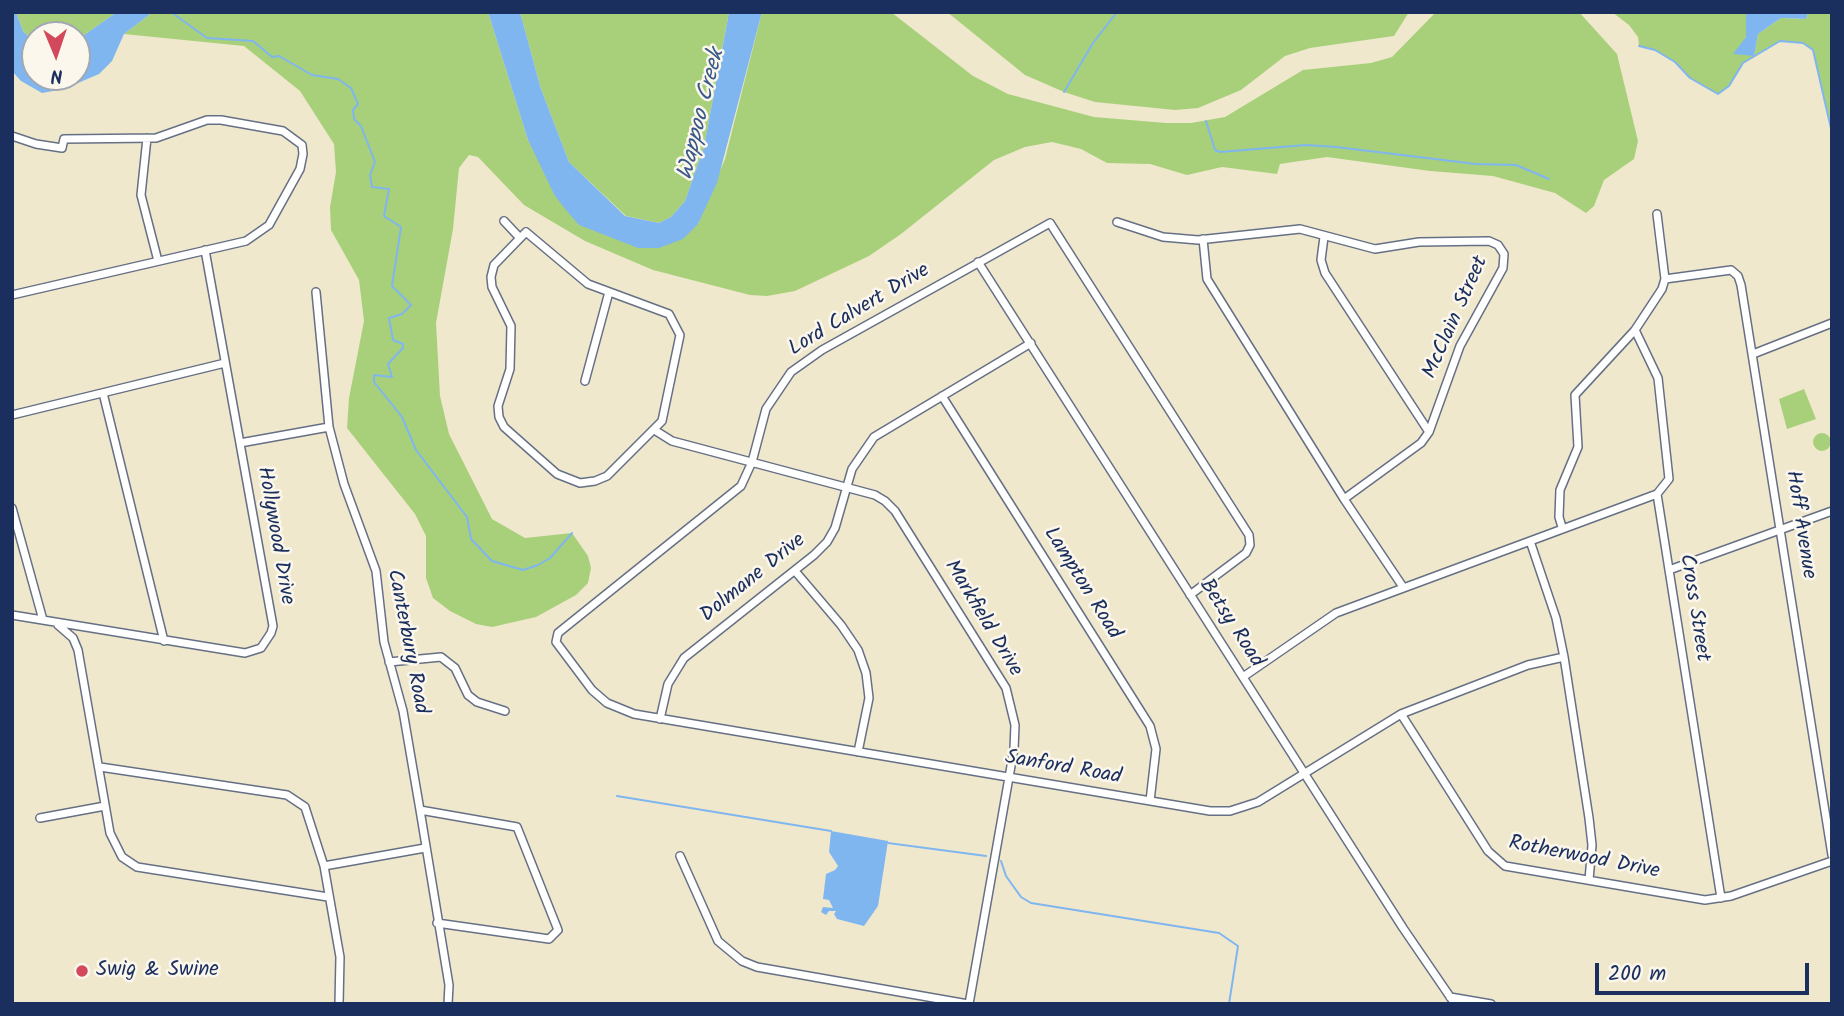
<!DOCTYPE html>
<html>
<head>
<meta charset="utf-8">
<style>
	body { margin:0 }
	#map { position:relative; width:1844px; height:1016px; overflow:hidden; background:#f0e8cd; font-family:Kalam,sans-serif }
	canvas { display:block }
	.frame { position:absolute; inset:0; border:14px solid #1b2f5e; pointer-events:none }
	.north { position:absolute; left:21px; top:21px; width:70px; height:70px; box-sizing:border-box; background:#fbf7ec; border:2px solid #a1a7b3; border-radius:50%; rotate:178deg; font-size:19px; font-weight:700; line-height:28px; text-align:center; color:#1b2f5e }
	.north::after { content:''; display:block; margin:auto; width:24px; height:32px; background:#d1495b; clip-path:polygon(50% 0,100% 100%,50% 72%,0 100%) }
	.scale { position:absolute; left:1595px; top:963px; width:214px; height:32px; box-sizing:border-box; border:4px solid #1b2f5e; border-top:0; padding-left:9px; font-size:21px; line-height:24px; white-space:nowrap; color:#1b2f5e; -webkit-text-stroke:5px #fbf7ec; paint-order:stroke }
</style>
</head>
<body>
<div id="map">
<canvas width="1844" height="1016"></canvas>
<div class="frame"></div>
<div class="north">N</div>
<div class="scale">200 m</div>
</div>
<script>
const ctx = document.querySelector('canvas').getContext('2d');
ctx.lineJoin = 'round';
function paint(path, color) { ctx.fillStyle = color; ctx.fill(path, 'evenodd'); }
const toPath = rows => new Path2D(rows.map(r => 'M' + r).join(''));
function stroke(path, color, width, dash) { ctx.strokeStyle = color; ctx.lineWidth = width; ctx.lineCap = dash ? 'butt' : 'round'; ctx.setLineDash(dash || []); ctx.stroke(path); }
function write(font, color, halo, rows, align = 'center') {
  ctx.font = font + ' Kalam,sans-serif'; ctx.lineWidth = 5; ctx.setLineDash([]); ctx.textBaseline = 'middle'; ctx.strokeStyle = halo; ctx.fillStyle = color; for (const [text, x, y, turn = 0] of rows) {
    ctx.save(); ctx.translate(x, y); ctx.rotate((+turn || 0) * Math.PI / 180); ctx.textAlign = isNaN(turn) ? turn : align; if (halo) ctx.strokeText(text, 0, 0); ctx.fillText(text, 0, 0); ctx.restore();
  }
}
paint(toPath([
	[16,12,117,12,77,40,77,35,35,35,35,43,23,31],
	[153,12,488,12,528,140,579,225,698,224,725,159,762,12,891,12,973,76,1008,94,1094,117,1166,123,1191,123,1225,117,1303,70,1371,63,1392,57,1436,12,1579,12,1617,54,1638,141,1634,159,1604,180,1594,206,1586,213,1555,193,1493,176,1430,171,1327,157,1280,164,1277,174,1222,167,1187,175,1150,164,1107,163,1081,149,1052,142,1025,147,994,160,901,234,869,256,795,291,767,296,750,295,653,270,585,241,524,205,478,157,469,155,459,168,453,229,436,323,440,396,449,434,492,519,525,538,572,533,588,556,591,568,588,583,576,595,536,617,492,627,476,624,450,611,433,598,426,578,426,536,415,514,347,428,349,398,364,321,359,280,331,230,330,207,336,172,334,144,300,91,244,46,124,34],
	[520,12,729,12,704,147,685,201,671,217,659,223,626,216,569,162,541,89],
	[947,12,1409,12,1394,36,1310,48,1285,56,1241,90,1198,108,1175,110,1095,102,1064,92,1025,75],
	[1612,12,1746,12,1746,37,1742,46,1754,55,1758,34,1781,18,1806,19,1808,12,1832,12,1832,133,1813,50,1803,43,1780,41,1743,63,1729,86,1718,94,1690,78,1675,62,1655,50,1639,46,1638,37,1629,25],
	[1804,389,1816,419,1787,429,1779,399],
	'1813 442a9 9 0 1 1 18 0a9 9 0 1 1-18 0Z'
]), '#a8d07a');
paint(toPath([
	[12,12,16,12,23,31,35,43,35,77,77,77,77,40,117,12,153,12,124,34,112,61,99,74,64,89,42,93,21,81,12,71],
	[488,12,520,12,541,89,569,162,625,216,659,223,671,217,685,201,704,147,729,12,762,12,717,183,698,224,683,239,659,248,638,248,579,225,566,210,555,196,528,140],
	[1746,12,1808,12,1806,19,1781,18,1758,34,1754,56,1733,54,1746,37],
	[831,831,888,841,878,906,864,926,837,919,834,914,836,911,829,911,826,915,821,912,823,907,833,908,829,900,823,899,826,874,835,870,838,866,829,852]
]), '#80b6ef');
stroke(toPath([
	[171,12,207,38,253,41,272,57,279,56,312,75,338,79,351,88,358,104,353,110,354,119,361,126,375,162,370,175,372,187,389,189,384,216,401,227,392,286,411,305,402,314,389,318,393,340,403,344,403,348,388,364,392,377,374,375,374,382,402,417,416,450,467,517,471,539,492,561,523,570,538,565,550,558,572,533],
	[1639,46,1655,50,1675,62,1690,78,1718,94,1729,86,1743,63,1780,41,1803,43,1813,50,1832,133],
	[1064,92,1093,43,1117,12],
	[1206,121,1215,150,1220,152,1306,145,1336,147,1476,164,1516,165,1549,179],
	[617,796,831,831],
	[888,843,986,856],
	[1001,861,1006,876,1021,897,1031,903,1219,933,1238,946,1229,1004]
]), '#80b6ef', 2);
const minor = toPath([
	[12,136,36,144,62,148,64,139,156,138,207,120,221,120,283,131,302,145,303,154,300,169,269,225,246,241,12,295],
	[147,138,141,195,158,261],
	[504,221,520,238],
	[1117,222,1163,237,1198,240,1300,229,1375,249,1419,242,1489,241,1498,245,1504,254,1503,268,1460,346,1429,432,1421,443,1344,499],
	[526,232,588,284,669,314,680,335,662,421,607,476,595,481,580,483,557,474,504,427,499,417,498,406,510,369,511,326,492,287,491,277,494,265,526,232],
	[1324,237,1321,260,1325,273,1429,432],
	[1203,239,1207,279,1344,499,1403,587],
	[978,262,1403,928,1455,1004],
	[1665,279,1731,270,1738,276,1741,285,1832,855],
	[316,292,329,427,344,484,376,571,384,642,403,711,420,810,449,985,448,1004],
	[1635,330,1658,378,1669,479,1657,494,1721,898],
	[1753,354,1832,323],
	[585,381,609,292],
	[103,393,164,641],
	[942,396,1150,726,1156,749,1150,801],
	[12,415,225,363],
	[656,431,672,441,875,495,885,501,895,511,1006,688,1015,725,1014,749,969,1004],
	[240,443,329,427],
	[12,508,43,620],
	[1562,527,1559,517,1560,490,1578,447,1575,395,1635,330,1662,289,1665,279,1657,214],
	[1530,541,1556,618,1564,657,1589,818,1592,845,1589,880],
	[1669,570,1832,511],
	[795,571,841,625,858,650,866,673,869,698,858,752],
	[1190,595,1246,553,1250,545,1249,535,1050,223,822,350,791,372,766,409,752,462,741,486,558,633,556,642,592,690,607,703,634,714,1210,811,1230,811,1258,802,1401,714,1528,665,1564,657],
	[12,615,245,653,261,648,271,633,273,626,205,250],
	[58,625,73,638,78,650,110,833,122,857,137,867,328,897],
	[389,662,441,657,455,668,468,695,477,702,505,711],
	[1243,677,1336,613,1657,494],
	[1401,714,1488,851,1505,866,1705,900,1731,896,1832,861],
	[660,719,668,684,684,658,814,555,827,542,835,528,852,469,874,437,1031,343],
	[100,767,287,795,305,807,324,866,340,957,339,1004],
	[420,810,517,827,558,930,549,939,437,923],
	[40,818,105,806],
	[680,856,718,941,742,961,757,967,968,1004],
	[324,866,425,848],
	[1450,997,1491,1004]
]);
stroke(minor, '#667085', 10);
stroke(minor, '#fff', 7);
for (const [x, y, r, color] of [
	[82,971,7,"#d1495b"]
]) { const dot = new Path2D(); dot.arc(x, y, r, 0, 2 * Math.PI); ctx.fillStyle = color; ctx.fill(dot); stroke(dot, '#fbf7ec', 2.5); }
write('21px', '#1b2f5e', '#fbf7ec', [
	["Lord Calvert Drive",860,311,-31],
	["McClain Street",1457,318,-66],
	["Hoff Avenue",1799,525,81],
	["Hollywood Drive",274,536,80],
	["Dolmane Drive",754,579,-39],
	["Lampton Road",1081,584,58],
	["Cross Street",1693,608,81],
	["Markfield Drive",982,619,59],
	["Betsy Road",1230,624,57],
	["Canterbury Road",406,642,79],
	["Sanford Road",1063,769,10],
	["Rotherwood Drive",1584,859,11]
]);
write('21px', '#1b2f5e', '#fbf7ec', [
	["Swig & Swine",96,971]
], 'left');
write('italic 23px', '#39588a', '#fbf7ec', [
	["Wappoo Creek",703,115,-76]
]);
</script>
</body>
</html>
